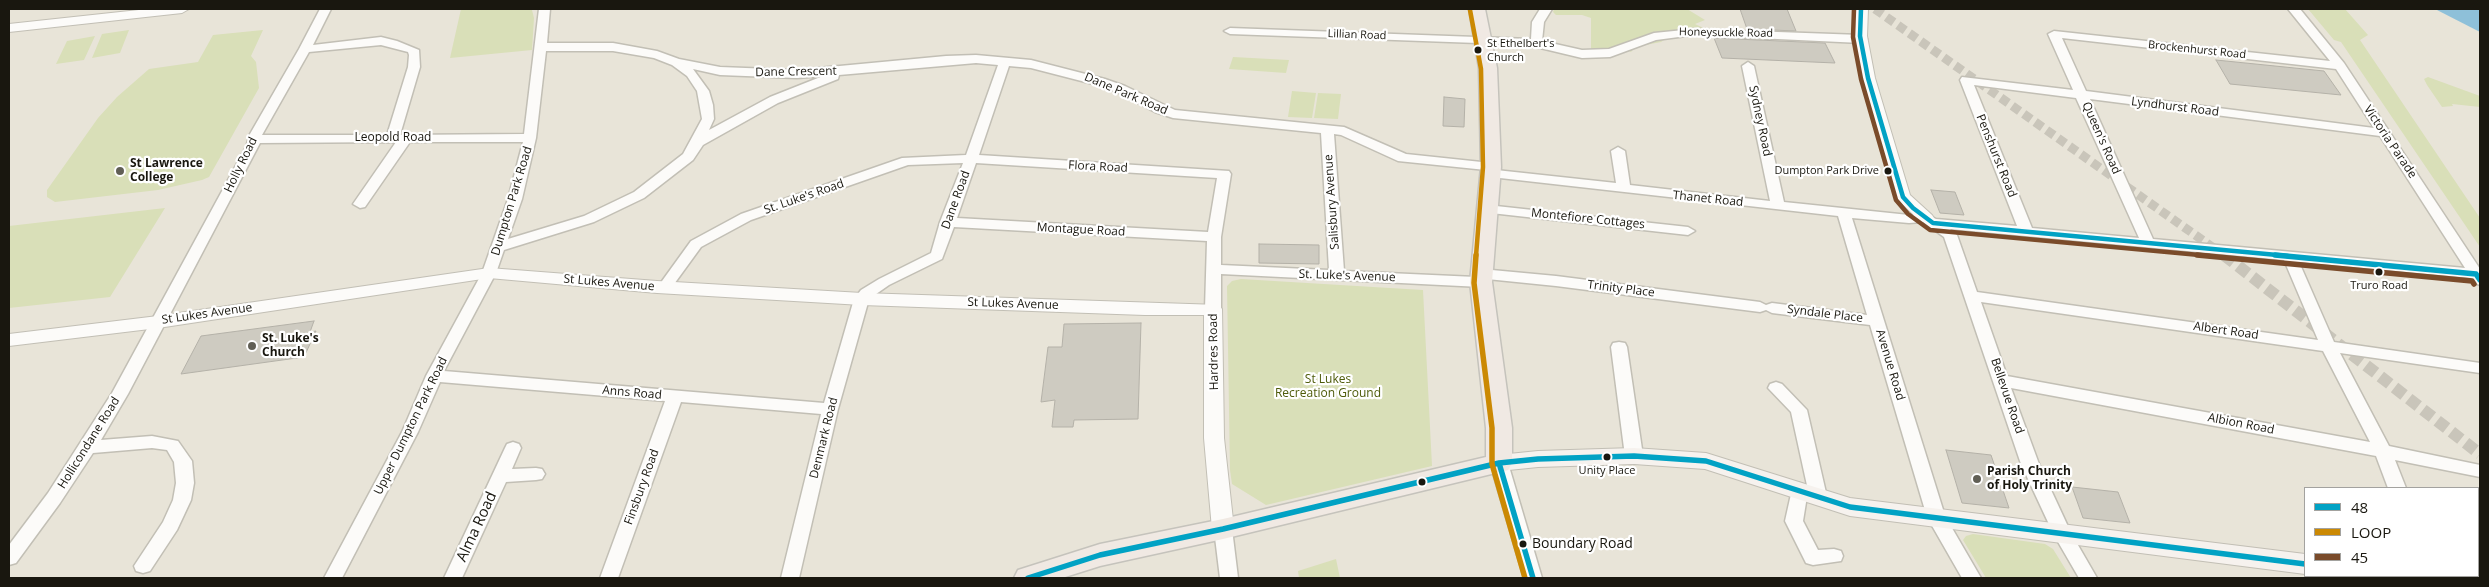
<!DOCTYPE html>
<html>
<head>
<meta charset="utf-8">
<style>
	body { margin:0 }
	#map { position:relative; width:2489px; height:587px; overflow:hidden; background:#e8e4d8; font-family:"Open Sans",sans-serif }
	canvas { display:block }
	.frame { position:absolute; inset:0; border:10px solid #19170f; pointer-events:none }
	.legend { position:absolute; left:2304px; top:487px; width:175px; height:90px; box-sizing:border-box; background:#fff; border:1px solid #a3a29f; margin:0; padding:6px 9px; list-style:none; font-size:15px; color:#19170f }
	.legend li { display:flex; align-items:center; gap:10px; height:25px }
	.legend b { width:25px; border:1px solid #a3a29f }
</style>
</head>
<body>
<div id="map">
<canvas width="2489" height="587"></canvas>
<div class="frame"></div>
<ul class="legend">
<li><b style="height:6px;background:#01a2c4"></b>48</li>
<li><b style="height:6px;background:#cb8903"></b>LOOP</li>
<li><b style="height:6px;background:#7a4b2a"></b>45</li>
</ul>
</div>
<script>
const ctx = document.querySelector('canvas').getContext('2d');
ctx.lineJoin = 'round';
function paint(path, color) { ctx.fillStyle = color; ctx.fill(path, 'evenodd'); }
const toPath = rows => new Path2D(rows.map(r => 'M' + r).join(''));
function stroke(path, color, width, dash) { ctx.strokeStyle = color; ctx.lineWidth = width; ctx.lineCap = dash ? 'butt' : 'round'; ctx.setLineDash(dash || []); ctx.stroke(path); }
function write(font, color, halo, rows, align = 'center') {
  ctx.font = font + ' "Open Sans",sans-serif'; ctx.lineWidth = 4.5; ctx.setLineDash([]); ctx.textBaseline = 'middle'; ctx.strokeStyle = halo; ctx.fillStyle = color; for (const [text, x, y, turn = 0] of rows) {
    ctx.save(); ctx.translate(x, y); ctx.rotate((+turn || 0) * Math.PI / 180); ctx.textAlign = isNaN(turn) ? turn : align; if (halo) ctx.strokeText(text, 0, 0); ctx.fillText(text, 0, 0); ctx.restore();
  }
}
paint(toPath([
	[461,9,532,10,534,18,532,50,450,58],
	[1554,9,1687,9,1705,20,1695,24,1710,31,1667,38,1661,42,1635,47,1631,52,1627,50,1591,51,1591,18,1582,15,1556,15,1553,12],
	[2308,9,2345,9,2368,35,2360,40,2480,218,2480,247,2341,42,2334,40],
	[129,30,120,53,92,58,102,34],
	[263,30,251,56,256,62,259,88,209,177,202,180,158,190,55,202,47,197,47,190,98,118,117,97,149,69,198,62,213,35],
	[95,36,84,60,56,64,67,41],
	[1233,57,1289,60,1286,73,1229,69],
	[2428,77,2480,96,2480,107,2452,104,2453,106,2442,107,2427,85,2424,79],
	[1292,91,1316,93,1312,118,1288,117],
	[1318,93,1341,94,1338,119,1314,118],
	[165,208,110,297,9,308,9,226],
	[1241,279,1423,290,1432,466,1266,505,1232,484,1230,470,1227,286,1232,281],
	[1973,534,2045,544,2053,549,2071,578,1986,578,1963,540,1966,536],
	[1336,559,1340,578,1299,578,1298,571]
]), '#d9dfb8');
paint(toPath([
	[2435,9,2480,9,2480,32]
]), '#8ec0d9');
const building = toPath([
	[1740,9,1787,9,1796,31,1747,29,1740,9],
	[1714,38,1825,43,1835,63,1722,58,1714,38],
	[2216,60,2324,71,2341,95,2230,84,2216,60],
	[1444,97,1465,99,1464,127,1443,126,1444,97],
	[1931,190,1955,192,1964,215,1940,213,1931,190],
	[1259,244,1319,245,1319,264,1259,263,1259,244],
	[314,321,310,332,316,331,304,357,181,374,201,336,314,321],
	[1141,323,1138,419,1074,420,1073,427,1052,427,1055,400,1041,402,1048,347,1062,347,1064,324,1141,323],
	[1946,450,1991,455,2009,508,1962,503,1946,450],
	[2072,487,2118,492,2130,523,2083,518,2072,487]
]);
paint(building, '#cecbc1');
stroke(building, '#b4b1a8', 1);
stroke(toPath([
	[1875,9,2225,256]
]), '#c9c5ba', 9, [9, 5]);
stroke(toPath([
	[2224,255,2480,454]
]), '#c9c5ba', 12, [12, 6]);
const minor = toPath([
	[320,9,331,9,313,45,381,37,397,41,419,50,420,67,400,135,524,134,539,9,550,9,547,43,613,43,657,51,679,59,720,67,797,70,946,56,976,55,1031,60,1105,79,1125,86,1175,110,1344,127,1406,154,1491,163,1496,164,1498,167,1496,170,1616,183,1611,151,1618,147,1625,151,1630,185,1770,201,1742,66,1748,62,1754,66,1784,202,1909,215,1926,214,1936,219,2017,226,1960,80,1962,77,2073,90,2048,34,2054,31,2330,61,2288,9,2300,9,2344,63,2480,269,2480,285,2475,283,2471,278,2299,262,2334,342,2480,363,2480,373,2340,353,2389,446,2480,465,2480,477,2395,460,2406,488,2388,488,2376,456,2011,388,2039,464,2071,533,2097,578,2079,578,2054,535,2021,464,1944,237,1923,222,1909,223,1852,218,1945,516,1981,578,1962,578,1927,517,1870,325,1772,313,1766,310,1760,312,1556,286,1487,279,1488,282,1486,285,1481,287,1221,274,1221,309,1213,314,1205,309,1207,241,954,227,942,259,889,285,869,299,838,409,799,578,781,578,821,414,681,402,618,578,600,578,665,401,440,382,418,432,342,578,324,578,402,432,426,376,482,273,508,199,523,142,410,142,365,207,360,208,353,204,396,142,260,143,128,394,101,440,152,436,178,441,192,461,194,483,191,500,177,530,150,571,143,573,136,571,134,566,163,522,173,500,176,483,174,462,167,450,152,448,93,453,60,503,16,563,9,565,9,545,48,493,112,393,246,147,250,134,299,49,320,9],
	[2062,38,2336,69,2374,128,2086,91,2062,38],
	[381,45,408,52,409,55,408,67,387,135,262,135,309,52,381,45],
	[546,51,613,51,654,58,672,65,687,76,697,91,702,119,683,154,634,192,584,216,508,239,522,199,536,138,546,51],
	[976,63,998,65,966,155,902,158,741,214,691,241,657,288,659,291,669,291,701,247,751,220,908,165,963,163,940,222,931,253,879,279,861,290,854,299,824,403,444,371,496,273,504,250,594,222,644,198,693,160,703,145,778,103,838,79,839,75,976,63],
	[1009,66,1031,68,1097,85,1117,92,1155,112,1173,118,1321,133,1329,270,1221,265,1221,237,1231,174,1229,171,979,155,1009,66],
	[693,69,720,75,797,78,823,76,770,97,709,130,714,119,713,105,709,91,693,69],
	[1974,85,2076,98,2139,238,2032,228,1974,85],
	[2090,99,2380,136,2465,268,2153,239,2090,99],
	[1334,134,1341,135,1398,161,1486,170,1484,173,1486,176,1491,177,1838,216,1867,315,1772,303,1766,305,1760,302,1556,276,1481,269,1476,271,1474,274,1476,277,1344,271,1334,134],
	[976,163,1217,178,1208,232,957,218,976,163],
	[1950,229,2284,260,2318,340,1977,292,1957,235,1950,229],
	[1981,302,2323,351,2370,442,2007,376,1981,302],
	[1540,9,1552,9,1544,22,1542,41,1582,50,1609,49,1654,33,1694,29,1861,35,1867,39,1861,43,1694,35,1656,40,1610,57,1582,58,1536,47,1505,44,1230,34,1224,31,1230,28,1531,39,1532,22,1540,9],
	[1487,205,1688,227,1695,231,1688,235,1482,212,1480,209,1482,206,1487,205],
	[1619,342,1625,343,1627,347,1643,456,1640,460,1634,462,1628,460,1625,456,1611,347,1613,343,1619,342],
	[1776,382,1782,384,1807,410,1827,497,1824,502,1818,504,1812,502,1808,490,1803,521,1818,550,1834,549,1841,551,1843,556,1841,561,1813,565,1806,563,1785,521,1793,485,1799,483,1805,485,1808,490,1791,412,1768,388,1770,384,1776,382],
	[513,442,519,444,521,448,512,469,536,468,542,469,545,474,542,479,536,480,506,482,462,578,444,578,505,448,507,444,513,442],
	[1499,457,1505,459,1508,463,1542,578,1524,578,1490,463,1493,459,1499,457],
	[1223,522,1229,524,1232,529,1238,578,1220,578,1214,529,1217,524,1223,522],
	[2421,576,2439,576,2440,578,2422,578,2421,576]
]);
const tertiary = toPath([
	[148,9,189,9,182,13,9,32,9,24,148,9],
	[1855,9,1868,9,1867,36,1875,78,1910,195,1932,215,1934,218,1932,221,1920,221,1895,197,1861,78,1853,36,1855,9],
	[489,268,657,281,862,293,1219,305,1222,309,1224,438,1234,529,1230,535,1223,537,1216,535,1212,529,1204,438,1204,315,1145,315,862,305,657,293,489,278,158,328,9,346,9,334,158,316,489,268]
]);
const secondary = toPath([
	[1634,448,1706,453,1850,498,2305,554,2305,574,1850,516,1705,469,1634,464,1538,467,1499,471,1491,469,1488,463,1491,457,1499,455,1538,451,1634,448],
	[2478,560,2480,560,2480,578,2469,577,2478,576,2478,560]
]);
const primary = toPath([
	[1469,9,1485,9,1497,68,1501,167,1492,282,1512,428,1512,463,1508,470,1223,539,1100,566,1062,578,1014,578,1018,570,1100,544,1223,519,1486,457,1486,428,1470,282,1481,167,1479,68,1469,9]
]);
stroke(minor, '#c2bfb5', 3);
stroke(tertiary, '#c2bfb5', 2);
stroke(secondary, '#c2bfb5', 2);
stroke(primary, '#c5c3bc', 3);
paint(minor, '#fcfbf9');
paint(tertiary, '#fcfbf9');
paint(secondary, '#f6f2ee');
paint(primary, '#f0e9e3');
stroke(toPath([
	[1861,9,1860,36,1868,78,1903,197,1913,208,1933,223,2288,256]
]), '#01a2c4', 4.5);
stroke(toPath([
	[2275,255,2476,274,2480,280],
	[1499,463,1533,578],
	[1028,578,1100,555,1223,529,1499,463,1538,459,1634,456,1706,461,1850,507,2305,564]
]), '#01a2c4', 5.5);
stroke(toPath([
	[1470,10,1481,69,1483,167,1476,256]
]), '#cb8903', 4.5);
stroke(toPath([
	[1476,255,1474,283,1492,428,1492,464,1525,578]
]), '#cb8903', 5.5);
stroke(toPath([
	[1854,9,1853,37,1861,79,1896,200,1908,214,1930,230,2210,256]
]), '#7a4b2a', 4.5);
stroke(toPath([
	[2197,255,2472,281,2474,284]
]), '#7a4b2a', 5.5);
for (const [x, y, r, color] of [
	[1478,50,4.5,"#19170f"],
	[120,171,5,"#615f55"],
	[1888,171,4.5,"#19170f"],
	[2379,272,4.5,"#19170f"],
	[252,346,5,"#615f55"],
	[1607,457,4.5,"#19170f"],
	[1977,479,5,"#615f55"],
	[1422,482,4.5,"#19170f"],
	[1523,544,4.5,"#19170f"]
]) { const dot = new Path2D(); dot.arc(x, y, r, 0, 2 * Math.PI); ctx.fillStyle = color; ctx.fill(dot); stroke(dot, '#fff', 2); }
write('11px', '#19170f', '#fff', [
	["Honeysuckle Road",1726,33,1],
	["Lillian Road",1357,35,2],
	["Brockenhurst Road",2197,50,6]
]);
write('11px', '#19170f', '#fff', [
	["St Ethelbert's",1487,44,"left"],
	["Church",1487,58,"left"],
	["Dumpton Park Drive",1879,171,"right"],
	["Truro Road",2379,286],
	["Unity Place",1607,471]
]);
write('12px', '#19170f', '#fff', [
	["Dane Crescent",796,72,-1],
	["Dane Park Road",1126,94,23],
	["Lyndhurst Road",2175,107,7],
	["Sydney Road",1760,121,78],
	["Leopold Road",393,138],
	["Queen's Road",2101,138,66],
	["Victoria Parade",2390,142,56],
	["Penshurst Road",1996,156,68],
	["Holly Road",241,165,-64],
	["Flora Road",1098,167,3],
	["St. Luke's Road",804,197,-19],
	["Thanet Road",1708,199,6],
	["Dane Road",956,200,-70],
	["Dumpton Park Road",512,201,-73],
	["Salisbury Avenue",1332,202,-94],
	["Montefiore Cottages",1588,219,6],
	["Montague Road",1081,230,3],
	["St. Luke's Avenue",1347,276,2],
	["St Lukes Avenue",609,283,5],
	["Trinity Place",1621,289,7],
	["St Lukes Avenue",1013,304,2],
	["St Lukes Avenue",207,314,-8],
	["Syndale Place",1825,314,7],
	["Albert Road",2226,331,8],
	["Hardres Road",1214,352,-91],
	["Avenue Road",1890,365,73],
	["Anns Road",632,393,5],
	["Bellevue Road",2007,396,71],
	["Albion Road",2241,424,11],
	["Upper Dumpton Park Road",411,426,-64],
	["Denmark Road",824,438,-76],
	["Hollicondane Road",89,443,-58],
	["Finsbury Road",642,487,-70]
]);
write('bold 12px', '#19170f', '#fff', [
	["St Lawrence",130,164],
	["College",130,178],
	["St. Luke's",262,339],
	["Church",262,353],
	["Parish Church",1987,472],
	["of Holy Trinity",1987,486]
], 'left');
write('12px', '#4e5b0a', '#fff', [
	["St Lukes",1328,380],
	["Recreation Ground",1328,394]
]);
write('14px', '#19170f', '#fff', [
	["Boundary Road",1532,544]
], 'left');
write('15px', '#19170f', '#fff', [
	["Alma Road",477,527,-65]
]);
</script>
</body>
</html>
